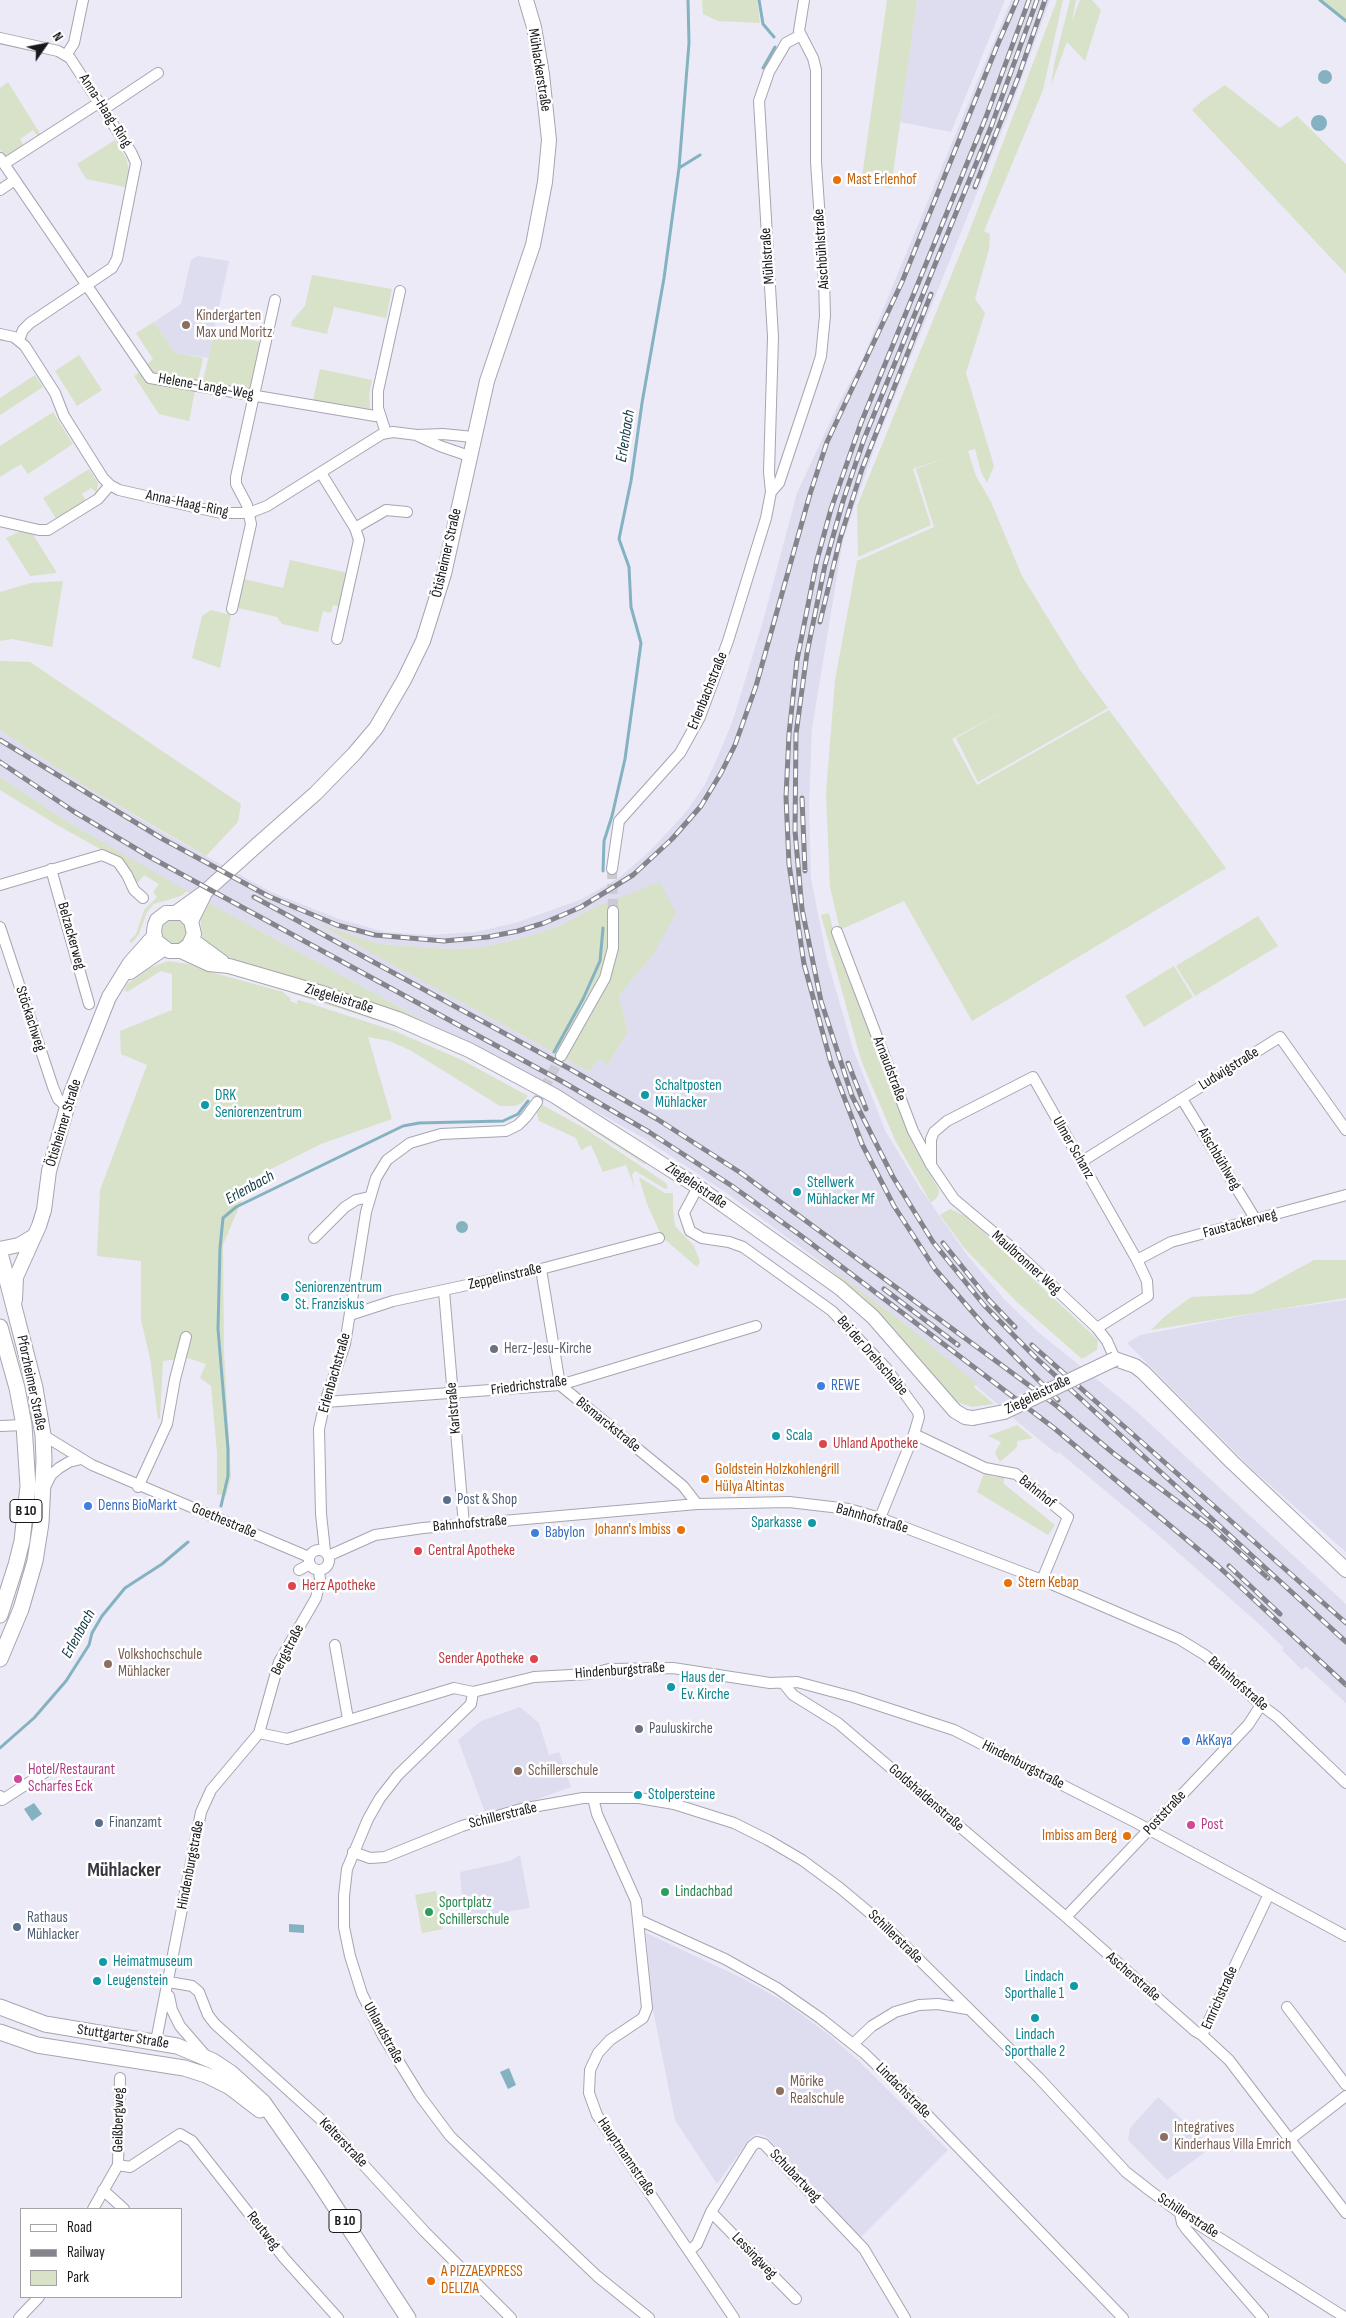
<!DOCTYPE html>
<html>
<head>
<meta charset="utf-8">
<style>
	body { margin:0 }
	#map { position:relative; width:1346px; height:2318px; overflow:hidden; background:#ebeaf6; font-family:"Sofia Sans Condensed",sans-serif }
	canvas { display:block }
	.legend { position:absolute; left:20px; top:2208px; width:162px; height:90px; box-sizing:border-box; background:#fff; border:1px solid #a3a3a4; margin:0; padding:6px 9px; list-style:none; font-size:15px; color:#18181c }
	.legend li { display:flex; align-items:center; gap:10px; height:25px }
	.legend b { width:25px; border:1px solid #a3a3a4 }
	.north { position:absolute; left:20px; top:20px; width:50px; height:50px; -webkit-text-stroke:4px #fff; paint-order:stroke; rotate:57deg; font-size:14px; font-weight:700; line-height:20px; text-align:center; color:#18181c }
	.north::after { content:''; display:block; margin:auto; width:18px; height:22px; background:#18181c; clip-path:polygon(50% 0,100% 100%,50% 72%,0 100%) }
</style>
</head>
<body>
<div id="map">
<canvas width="1346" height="2318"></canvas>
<ul class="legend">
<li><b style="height:6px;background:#fff"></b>Road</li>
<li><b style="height:6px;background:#84848c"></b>Railway</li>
<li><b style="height:14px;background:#d8e2c9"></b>Park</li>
</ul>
<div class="north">N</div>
</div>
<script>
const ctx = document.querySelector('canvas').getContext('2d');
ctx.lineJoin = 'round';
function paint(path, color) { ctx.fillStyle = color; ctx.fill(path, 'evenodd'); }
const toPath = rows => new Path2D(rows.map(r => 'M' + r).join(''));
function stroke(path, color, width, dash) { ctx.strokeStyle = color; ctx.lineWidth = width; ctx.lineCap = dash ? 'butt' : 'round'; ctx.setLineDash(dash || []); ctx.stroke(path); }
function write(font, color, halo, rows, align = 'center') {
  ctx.font = font + ' "Sofia Sans Condensed",sans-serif'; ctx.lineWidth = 5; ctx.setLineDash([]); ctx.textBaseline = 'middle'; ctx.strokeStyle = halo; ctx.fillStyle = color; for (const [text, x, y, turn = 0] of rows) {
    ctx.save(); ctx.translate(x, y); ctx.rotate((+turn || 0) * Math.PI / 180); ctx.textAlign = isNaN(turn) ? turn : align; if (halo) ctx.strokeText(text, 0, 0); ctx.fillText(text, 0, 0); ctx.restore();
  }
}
paint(toPath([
	[917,0,1005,0,951,132,900,122],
	[1011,0,1050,0,1008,116,876,443,843,540,812,728,809,804,811,879,827,959,853,1049,886,1132,920,1188,968,1256,1004,1299,1038,1332,1135,1410,1346,1604,1346,1703,1306,1666,1302,1670,1282,1650,1284,1648,1259,1624,1156,1533,1059,1452,1057,1454,1020,1424,904,1323,728,1194,645,1139,558,1090,432,1025,144,868,66,821,0,777,0,730,88,788,164,833,271,892,339,919,385,932,429,935,475,932,515,923,580,900,620,877,650,851,686,812,704,786,716,761,733,720,763,621,797,493,840,401,862,360],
	[595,907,652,956,619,996,628,1032,608,1065,598,1059,590,1072,323,926,380,944,448,949,479,948,526,937,559,926],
	[198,256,229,261,208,358,175,353,154,322,181,304,191,260],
	[1346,1300,1346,1552,1252,1469,1127,1343,1140,1335,1267,1311],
	[520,1707,539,1723,549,1755,559,1752,571,1787,535,1800,485,1812,458,1740,481,1721],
	[520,1855,530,1908,464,1919,460,1872,510,1861],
	[646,1933,744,1979,786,2003,828,2034,860,2062,948,2150,860,2238,767,2137,758,2134,751,2137,717,2184,675,2120,652,2005],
	[1158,2097,1212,2147,1167,2180,1128,2140,1130,2128]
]), '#deddf0');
paint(toPath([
	[702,0,757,0,760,23,718,21,703,14],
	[887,0,917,0,891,188,861,184],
	[1057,0,1063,0,1043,90,984,231,990,234,989,249,975,299,985,313,966,373,994,466,987,483,981,472,975,449,968,451,976,476,991,502,1022,576,1080,670,1108,708,978,782,956,738,1010,708,952,739,977,785,1109,710,1226,868,972,1021,904,901,840,930,830,887,826,793,835,680,857,561,934,527,916,469,946,458,913,469,931,525,858,557,857,506,971,227],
	[1070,0,1076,0,1072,21,1080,0,1092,0,1101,10,1085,61,1067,42,1051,85,1054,64],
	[1317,0,1346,0,1346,20],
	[8,82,41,135,38,137,33,130,20,139,24,146,5,157,0,150,0,88],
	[1225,85,1280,128,1297,116,1346,164,1346,274,1192,110,1202,101],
	[115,140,126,158,129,170,125,187,86,179,77,164],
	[312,275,392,289,386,318,334,307,327,334,291,326,292,321,305,306],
	[154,322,175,353,203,358,198,381,153,373,147,364,153,359,136,333],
	[214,332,260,342,250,389,203,381],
	[79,355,102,390,77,406,55,371],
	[320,369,372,380,369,394,370,409,313,400],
	[140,372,195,390,189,421,159,414,134,376],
	[35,375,43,387,0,415,0,398],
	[53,412,73,444,28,474,21,464,0,477,0,446],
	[89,469,98,483,97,493,91,488,82,494,86,501,57,520,43,498],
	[19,532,32,533,57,573,30,576,6,538],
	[290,560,348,573,341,607,333,605,331,613,323,611,318,632,282,624,277,617,238,608,244,579,283,588],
	[63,581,52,647,12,639,0,641,0,592,31,583],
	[211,610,231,615,220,668,192,658,202,616],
	[0,661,30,662,241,804,238,822,206,856,88,788,0,730],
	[0,777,66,821,187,891,181,896,154,904,147,912,139,934,132,943,129,941,136,934,144,910,157,897,153,892,159,884,144,875,137,884,120,860,57,825,0,790],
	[660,882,676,913,652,956,619,996,628,1032,608,1065,598,1059,590,1072,318,924,380,944,448,949,479,948,526,937,559,926,595,907],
	[207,902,348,979,432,1025,367,1000,225,958,203,941,200,916],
	[829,913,834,934,914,1146,939,1190,938,1196,931,1203,895,1140,861,1060,821,915],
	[1258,916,1278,946,1195,996,1176,966],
	'162 932a12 12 0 1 1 24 0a12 12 0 1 1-24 0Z',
	[168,961,188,964,207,971,283,992,291,999,290,1001,297,1004,297,1001,299,1000,395,1031,464,1061,528,1096,522,1103,515,1106,500,1106,410,1050,389,1041,368,1037,392,1119,321,1144,251,1179,223,1245,224,1352,231,1477,226,1496,217,1494,217,1453,211,1386,200,1378,206,1364,188,1358,163,1361,160,1419,158,1419,150,1358,141,1320,141,1261,97,1256,100,1190,147,1065,121,1054,120,1031,172,1010,172,974,161,971,127,992,124,990,127,984,150,968],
	[1174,966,1193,997,1144,1027,1125,996],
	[289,990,398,1025,466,1055,515,1081,514,1083,465,1057,397,1027,291,993],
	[553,1102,648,1163,644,1164,552,1104],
	[539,1103,584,1128,666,1183,668,1188,665,1189,635,1171,632,1175,635,1189,626,1165,603,1172,591,1145,581,1150,576,1138,539,1121,536,1111],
	[639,1177,665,1193,673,1193,673,1210,675,1226,694,1246,700,1262,697,1267,662,1237,647,1204],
	[950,1209,965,1216,981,1230,1098,1340,1097,1350,1082,1359,1017,1302,965,1249,940,1215],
	[807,1251,904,1323,976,1383,974,1387,994,1404,972,1407,957,1402,863,1297],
	[1314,1260,1346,1260,1346,1298,1151,1330,1164,1317,1191,1297,1252,1294],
	[1017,1425,1033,1438,1017,1441,1017,1447,1000,1462,995,1453,1001,1442,988,1436],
	[984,1473,995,1477,1004,1476,1004,1484,1055,1525,1048,1535,977,1492],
	[436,1891,443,1929,422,1933,415,1895]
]), '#d8e2c9');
paint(toPath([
	'1318 77a7 7 0 1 1 14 0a7 7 0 1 1-14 0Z',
	'1311 123a8 8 0 1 1 16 0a8 8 0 1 1-16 0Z',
	'456 1227a6 6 0 1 1 12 0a6 6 0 1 1-12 0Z',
	[34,1803,42,1814,32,1821,24,1809],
	[289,1924,304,1925,304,1933,289,1932],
	[509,2068,516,2085,508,2089,500,2072]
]), '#85b2c1');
stroke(toPath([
	[759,0,763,24,774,37],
	[1320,0,1346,21],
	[763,68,775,47],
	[679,168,700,155],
	[603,871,604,841,612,816,625,759,641,643,631,607,629,567,619,539,631,481,642,403,664,278,679,168,689,43,688,0],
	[554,1052,583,999,600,961,603,928],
	[221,1506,228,1476,228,1449,218,1329,220,1248,223,1218,236,1207,403,1126,419,1123,503,1121,518,1114,528,1101],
	[0,1748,34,1718,66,1681,89,1645,92,1633,102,1616,125,1588,162,1564,188,1542]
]), '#85b2c1', 3);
stroke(toPath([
	[612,869,613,911],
	[537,1102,561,1056]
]), '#cbcad5', 10, [10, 5]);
const street = toPath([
	[0,38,58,51,70,58,131,152,136,163,117,259,112,268,30,323,23,330,19,340],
	[67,54,74,43,83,0],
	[104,109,158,73],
	[0,158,150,378,375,416,380,415],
	[4,164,100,102],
	[0,190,15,180],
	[0,334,14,337,25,346,55,393,64,416,103,478,110,485,119,490,221,513,249,513,267,506,382,434,393,432,417,435,443,434,473,437],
	[386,433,378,408,378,391,400,291],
	[418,436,440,446,469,456],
	[321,473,355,528,359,540,337,639],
	[771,492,779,483,816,372,821,356,825,316,824,279,816,162,816,70,813,58,799,31,804,0],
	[0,521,39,530,48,530,98,499,110,485],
	[355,528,386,510,407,512],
	[232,609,251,524,247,505,236,484,236,477,275,300],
	[51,869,89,1004],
	[612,869,619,821,680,753,700,717,728,641,766,518,771,492,769,472,773,337,759,101,769,72,786,43,801,35],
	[0,885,102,855,118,862,127,875,134,890,143,898],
	[0,927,53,1087,58,1099,67,1107],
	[837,932,913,1131,931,1165,954,1199,1010,1246,1097,1328,1107,1341,1115,1359],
	[561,1056,605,978,613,948,613,911],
	[1182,1099,1256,1220],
	[1081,1162,1280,1037,1346,1130],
	[931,1165,931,1139,934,1132,947,1121,1033,1077,1137,1260,1147,1281,1148,1296,1097,1328],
	[698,1187,684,1213,690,1231,702,1238,729,1242,743,1247,832,1311,886,1368,918,1412,919,1417,914,1434,880,1518],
	[314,1238,345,1207,356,1200,369,1197],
	[1137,1260,1171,1242,1346,1195],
	[541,1269,560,1385,683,1486,697,1504],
	[444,1291,464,1525],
	[350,1315,393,1301,541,1269,659,1238],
	[325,1402,560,1385,756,1326],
	[0,1426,24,1425],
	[914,1434,985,1468,1016,1474,1068,1517,1042,1580],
	[43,1435,92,1465,309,1557],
	[45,1487,51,1475,59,1468,69,1462,81,1459],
	[138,1487,167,1424,175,1379,186,1337],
	'309 1560a10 10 0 1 1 20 0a10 10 0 1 1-20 0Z',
	[325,1551,321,1514,319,1429,325,1402,345,1344,366,1212,376,1178,387,1160,410,1143,441,1134,506,1131,518,1125,526,1117,537,1102],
	[328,1556,375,1535,423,1528,697,1504,789,1502,849,1509,880,1518,1042,1580,1179,1639,1205,1655,1226,1673,1261,1705,1277,1717,1346,1783],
	[299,1570,310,1564],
	[335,1645,348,1719],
	[784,1684,793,1695,838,1723,1066,1917,1195,2031,1202,2035],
	[473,1692,471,1704,398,1775,380,1798,368,1819,347,1869,344,1896,344,1927,350,1956,362,1994,383,2036,420,2096,450,2136,597,2276,649,2318],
	[259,1733,287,1739,454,1688,473,1692,534,1677,589,1674,609,1669,673,1668,770,1683,797,1682,853,1697,954,1730,1135,1822,1346,1936],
	[0,1796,2,1800,47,1771],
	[593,1798,597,1814,636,1901,647,2008,643,2018,610,2040,598,2053,590,2070,589,2093,597,2115,734,2318],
	[353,1852,370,1858,385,1857,462,1826,521,1809,583,1798,639,1798,674,1804,734,1823,768,1840,802,1860,840,1888,883,1924,1039,2078,1126,2172,1149,2190,1180,2213,1346,2318],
	[1269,1894,1202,2035,1229,2060,1346,2213],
	[1066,1917,1248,1725,1261,1705],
	[639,1920,725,1959,777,1988,820,2018,864,2053,911,2098,1123,2318],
	[169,1982,192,1986,199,1992,208,2015,215,2024,328,2126,425,2232,511,2318],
	[169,1996,172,2010,180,2026,205,2055],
	[1287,2007,1346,2085],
	[156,2041,201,1812,211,1790,259,1733,279,1662,316,1598,320,1580,319,1570],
	[853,2044,872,2026,895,2012,919,2005,938,2004,967,2009],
	[1289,2140,1346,2096],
	[118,2165,130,2167,180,2134,192,2141,284,2258,338,2318],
	[103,2190,124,2209],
	[93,2209,118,2165,120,2078],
	[711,2212,796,2299],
	[1180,2213,1182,2223,1187,2230,1263,2318],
	[689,2251,697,2244,711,2212,752,2146,757,2142,764,2144,864,2249,905,2318],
	[19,2318,39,2297]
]);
const secondary = toPath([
	[177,912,205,892,256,846,316,793,354,754,376,728,404,680,423,641,444,574,487,381,533,245,545,182,549,140,542,74,534,27,526,0],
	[191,921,183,913,166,913,157,920,155,925,154,931,156,941,169,951,181,951,189,945,194,934,191,921,204,895],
	[192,940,222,962],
	[181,951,209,964,229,966,325,994,398,1019,469,1050,555,1096,698,1187,840,1288,873,1317,955,1411,965,1417,973,1418],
	[130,972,163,949],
	[0,1249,19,1245,34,1236],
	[15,1300,16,1277,39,1226,44,1210,49,1171,71,1093,109,997,130,963,154,936],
	[1115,1359,1135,1366,1143,1372,1232,1462,1346,1570]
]);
const primary = toPath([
	[0,1253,35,1388,43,1435,44,1460,41,1523,35,1561,21,1609,0,1659],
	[0,1327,17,1388,24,1425,28,1486,22,1541,16,1565,0,1615],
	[0,2007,45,2024,177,2046,213,2061,231,2073,263,2102,315,2176,408,2318],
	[0,2032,37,2045,184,2068,206,2075,230,2087,260,2110]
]);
stroke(street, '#a6a5b0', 12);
stroke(secondary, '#a6a5b0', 16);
stroke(primary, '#a6a5b0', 17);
stroke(street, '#fff', 10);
stroke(secondary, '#fff', 14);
stroke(primary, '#fff', 15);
const rail = toPath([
	[1029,0,986,117,861,423,831,509,817,560,797,660,789,734,786,797,789,864,804,964,831,1063,862,1144,894,1206,935,1269,982,1323,1058,1400],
	[1037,0,991,127,864,439,843,501,825,565,807,653,796,734,795,831,802,909,821,1001,852,1096,893,1177,933,1242,984,1305,1034,1356,1346,1642],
	[975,187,1019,75,1045,0],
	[820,622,840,539,862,469,931,294],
	[0,740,161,838,268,896,337,925,375,935,444,941,488,937,518,931,544,923,581,907,633,875,672,839,701,806,721,773,735,745,756,686,810,494,827,442,902,282,997,46,1017,0],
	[0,762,73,811,150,857,563,1082,649,1132,732,1186,800,1235,1054,1428,1218,1566,1346,1685],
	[802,798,805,871],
	[254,897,570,1069,657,1119,741,1173,1057,1406,1113,1453,1209,1525,1268,1578],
	[848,1063,866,1109],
	[943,1243,989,1300,1015,1327],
	[884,1289,958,1345],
	[1032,1345,1346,1623],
	[1229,1566,1280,1614]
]);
stroke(rail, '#84848c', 5);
stroke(rail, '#fff', 3, [9]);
const secondaryBridge = toPath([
	[973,1418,1004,1412,1115,1359]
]);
stroke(secondaryBridge, '#a6a5b0', 16, []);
stroke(secondaryBridge, '#fff', 14);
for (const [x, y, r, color] of [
	[837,180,5,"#e8710a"],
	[186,325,5,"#8d6e63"],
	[645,1095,5,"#0f9aa8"],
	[205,1105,5,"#0f9aa8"],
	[797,1192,5,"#0f9aa8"],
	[285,1297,5,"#0f9aa8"],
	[494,1349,5,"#6b7280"],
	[821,1386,5,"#3f7fe0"],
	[776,1436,5,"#0f9aa8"],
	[823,1444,5,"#e0444e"],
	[705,1479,5,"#e8710a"],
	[447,1500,5,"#5c6f8a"],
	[88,1506,5,"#3f7fe0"],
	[812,1523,5,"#0f9aa8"],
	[681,1530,5,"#e8710a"],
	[535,1533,5,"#3f7fe0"],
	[418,1551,5,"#e0444e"],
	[1008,1583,5,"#e8710a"],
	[292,1586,5,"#e0444e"],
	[534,1659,5,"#e0444e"],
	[108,1664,5,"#8d6e63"],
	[671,1687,5,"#0f9aa8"],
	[639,1729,5,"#6b7280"],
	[1186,1741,5,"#3f7fe0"],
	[518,1771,5,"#8d6e63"],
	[18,1779,5,"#d1479c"],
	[638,1795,5,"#0f9aa8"],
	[99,1823,5,"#5c6f8a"],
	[1191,1825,5,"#d1479c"],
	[1127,1836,5,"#e8710a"],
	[665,1892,5,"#2e9e5b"],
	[429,1912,5,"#2e9e5b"],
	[17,1927,5,"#5c6f8a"],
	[103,1962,5,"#0f9aa8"],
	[97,1981,5,"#0f9aa8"],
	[1074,1986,5,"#0f9aa8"],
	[1035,2018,5,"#0f9aa8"],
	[780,2091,5,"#8d6e63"],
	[1164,2137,5,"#8d6e63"],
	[431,2281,5,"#e8710a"]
]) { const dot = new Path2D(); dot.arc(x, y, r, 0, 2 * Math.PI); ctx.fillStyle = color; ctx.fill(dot); stroke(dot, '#fff', 2); }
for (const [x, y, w] of [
	[26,1511,32],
	[345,2221,32]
]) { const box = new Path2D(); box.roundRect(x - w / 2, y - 11.5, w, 23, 4); ctx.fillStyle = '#fff'; ctx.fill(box); stroke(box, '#18181c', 1); }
write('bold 14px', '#18181c', null, [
	["B 10",26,1511],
	["B 10",345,2221]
]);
write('15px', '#18181c', '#fff', [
	["Mühlackerstraße",539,70,81],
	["Anna-Haag-Ring",105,111,57],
	["Aischbühlstraße",822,249,-94],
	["Mühlstraße",768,256,-94],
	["Helene-Lange-Weg",206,387,10],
	["Anna-Haag-Ring",187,504,12],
	["Ötisheimer Straße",447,553,-77],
	["Erlenbachstraße",708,691,-68],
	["Belzackerweg",71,936,74],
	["Ziegeleistraße",339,999,17],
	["Stöckachweg",30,1019,72],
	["Arnaudstraße",889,1069,69],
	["Ludwigstraße",1229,1069,-32],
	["Ötisheimer Straße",64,1123,-73],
	["Ulmer Schanz",1073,1148,60],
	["Aischbühlweg",1219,1159,59],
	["Ziegeleistraße",696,1186,34],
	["Faustackerweg",1240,1224,-15],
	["Maulbronner Weg",1026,1263,42],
	["Zeppelinstraße",505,1277,-13],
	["Bei der Drehscheibe",872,1356,49],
	["Erlenbachstraße",335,1373,-74],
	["Pforzheimer Straße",31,1383,78],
	["Friedrichstraße",529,1386,-7],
	["Ziegeleistraße",1038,1395,-26],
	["Karlstraße",454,1408,-95],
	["Bismarckstraße",608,1425,39],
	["Bahnhof",1037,1492,39],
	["Bahnhofstraße",872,1519,16],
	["Goethestraße",224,1521,23],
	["Bahnhofstraße",470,1524,-5],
	["Bergstraße",288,1650,-63],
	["Hindenburgstraße",620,1671,-4],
	["Bahnhofstraße",1238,1684,41],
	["Hindenburgstraße",1023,1765,27],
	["Goldshaldenstraße",926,1798,41],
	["Poststraße",1165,1813,-47],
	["Schillerstraße",503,1816,-14],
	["Hindenburgstraße",191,1865,-79],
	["Schillerstraße",895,1937,44],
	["Ascherstraße",1133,1977,41],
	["Emrichstraße",1220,1998,-66],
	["Uhlandstraße",383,2033,61],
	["Stuttgarter Straße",123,2037,9],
	["Lindachstraße",903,2091,45],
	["Geißbergweg",119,2120,-89],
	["Kelterstraße",343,2143,46],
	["Hauptmannstraße",626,2157,56],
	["Schubartweg",795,2176,46],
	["Schillerstraße",1188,2216,33],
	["Reutweg",263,2231,52],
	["Lessingweg",754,2256,46]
]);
write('15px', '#c56008', '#fff', [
	["Mast Erlenhof",847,180],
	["Goldstein Holzkohlengrill",715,1470],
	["Hülya Altintas",715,1487],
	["Johann's Imbiss",671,1530,"right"],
	["Stern Kebap",1018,1583],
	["Imbiss am Berg",1117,1836,"right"],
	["A PIZZAEXPRESS",441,2272],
	["DELIZIA",441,2289]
], 'left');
write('15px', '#785e54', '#fff', [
	["Kindergarten",196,316],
	["Max und Moritz",196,333],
	["Volkshochschule",118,1655],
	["Mühlacker",118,1672],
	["Schillerschule",528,1771],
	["Mörike",790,2082],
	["Realschule",790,2099],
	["Integratives",1174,2128],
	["Kinderhaus Villa Emrich",1174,2145]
], 'left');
write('15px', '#0d838f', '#fff', [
	["Schaltposten",655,1086],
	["Mühlacker",655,1103],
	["DRK",215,1096],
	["Seniorenzentrum",215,1113],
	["Stellwerk",807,1183],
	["Mühlacker Mf",807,1200],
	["Seniorenzentrum",295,1288],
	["St. Franziskus",295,1305],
	["Scala",786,1436],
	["Sparkasse",802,1523,"right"],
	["Haus der",681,1678],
	["Ev. Kirche",681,1695],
	["Stolpersteine",648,1795],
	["Heimatmuseum",113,1962],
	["Lindach",1064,1977,"right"],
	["Sporthalle 1",1064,1994,"right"],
	["Leugenstein",107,1981],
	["Lindach",1035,2035,"center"],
	["Sporthalle 2",1035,2052,"center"]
], 'left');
write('15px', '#5b616d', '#fff', [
	["Herz-Jesu-Kirche",504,1349],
	["Pauluskirche",649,1729]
], 'left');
write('15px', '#366cbe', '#fff', [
	["REWE",831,1386],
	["Denns BioMarkt",98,1506],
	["Babylon",545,1533],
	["AkKaya",1196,1741]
], 'left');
write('15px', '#be3a42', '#fff', [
	["Uhland Apotheke",833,1444],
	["Central Apotheke",428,1551],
	["Herz Apotheke",302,1586],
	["Sender Apotheke",524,1659,"right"]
], 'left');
write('15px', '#4e5e75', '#fff', [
	["Post & Shop",457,1500],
	["Finanzamt",109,1823],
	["Rathaus",27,1918],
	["Mühlacker",27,1935]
], 'left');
write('15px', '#b23c85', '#fff', [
	["Hotel/Restaurant",28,1770],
	["Scharfes Eck",28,1787],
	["Post",1201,1825]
], 'left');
write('15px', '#27864d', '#fff', [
	["Lindachbad",675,1892],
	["Sportplatz",439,1903],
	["Schillerschule",439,1920]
], 'left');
write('italic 16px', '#103945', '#fff', [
	["Erlenbach",626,436,-81],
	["Erlenbach",250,1188,-29],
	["Erlenbach",79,1634,-61]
]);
write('bold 20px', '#37363f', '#fff', [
	["Mühlacker",124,1871]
]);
</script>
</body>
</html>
